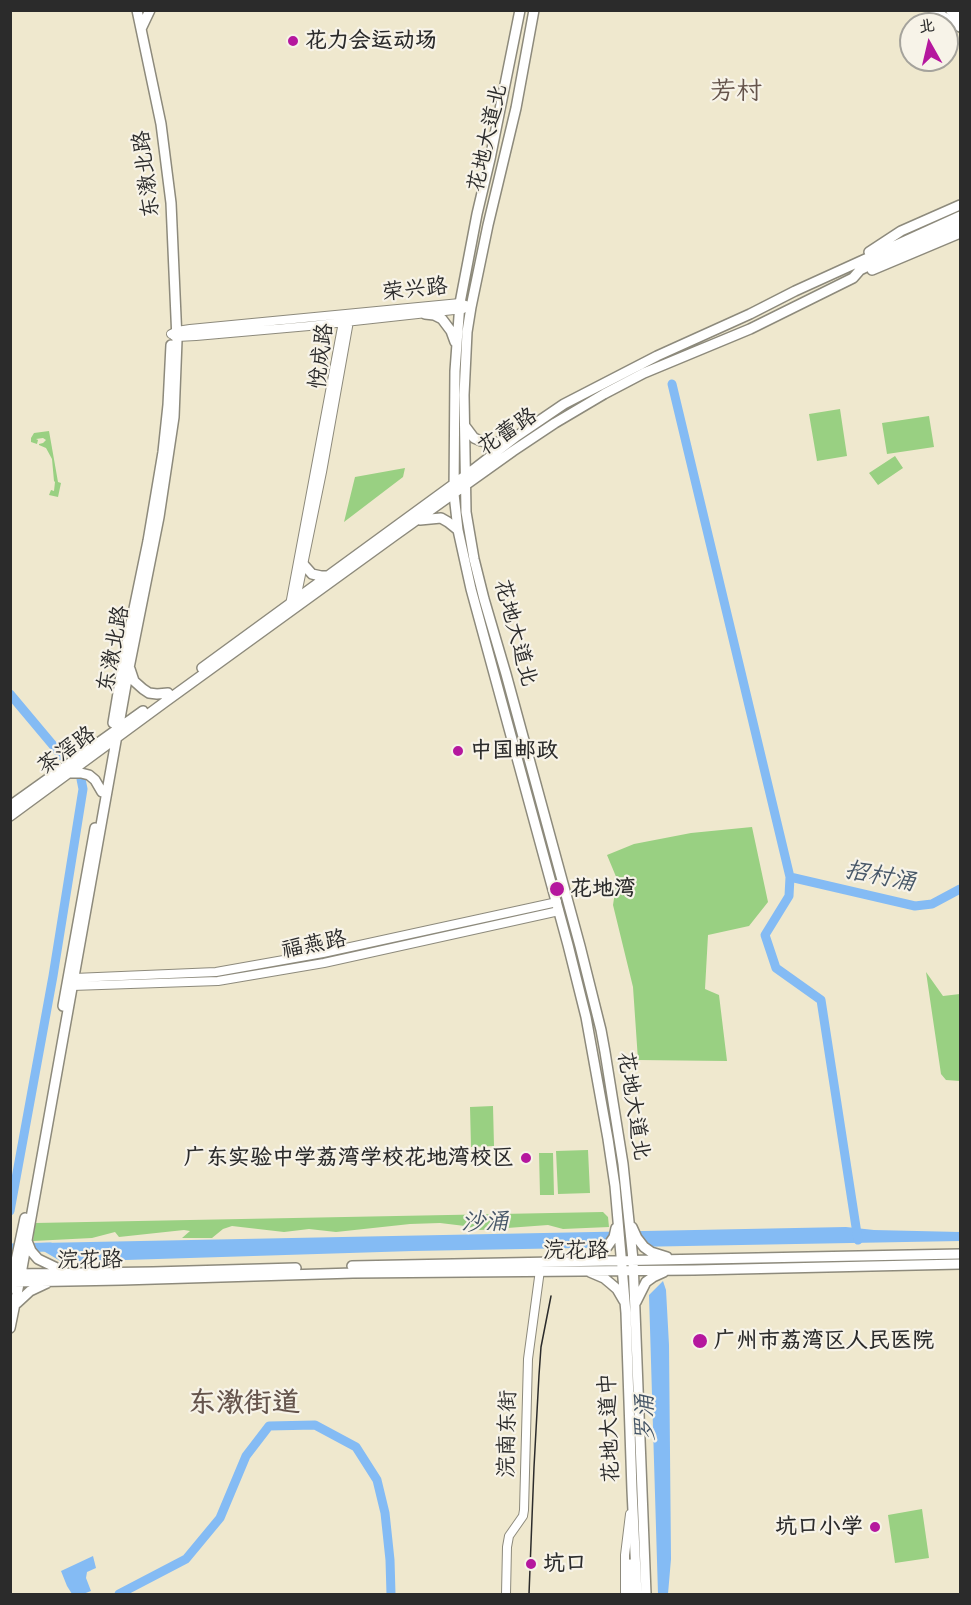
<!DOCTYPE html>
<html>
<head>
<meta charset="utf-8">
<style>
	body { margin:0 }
	#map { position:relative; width:971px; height:1605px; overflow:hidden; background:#efe8ce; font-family:"Shantell Sans","LXGW WenKai TC",sans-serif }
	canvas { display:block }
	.frame { position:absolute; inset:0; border:12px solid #2b2b2b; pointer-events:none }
	.north { position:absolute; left:899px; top:12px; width:60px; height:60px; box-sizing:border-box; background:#f7f3e8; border:2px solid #a5a39c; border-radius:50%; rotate:352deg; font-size:16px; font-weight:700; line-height:24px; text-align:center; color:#2b2b2b }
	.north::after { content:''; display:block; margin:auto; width:21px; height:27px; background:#b5179e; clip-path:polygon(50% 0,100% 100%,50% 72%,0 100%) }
</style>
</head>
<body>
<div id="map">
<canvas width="971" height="1605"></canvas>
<div class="frame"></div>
<div class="north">北</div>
</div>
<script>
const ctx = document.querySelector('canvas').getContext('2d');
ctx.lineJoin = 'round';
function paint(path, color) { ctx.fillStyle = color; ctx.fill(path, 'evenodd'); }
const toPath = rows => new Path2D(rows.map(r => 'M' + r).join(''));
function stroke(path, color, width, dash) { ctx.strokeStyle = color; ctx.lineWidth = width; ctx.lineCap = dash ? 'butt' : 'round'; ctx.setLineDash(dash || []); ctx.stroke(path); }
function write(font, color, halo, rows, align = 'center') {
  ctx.font = font + ' "Shantell Sans","LXGW WenKai TC",sans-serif'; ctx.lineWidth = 4.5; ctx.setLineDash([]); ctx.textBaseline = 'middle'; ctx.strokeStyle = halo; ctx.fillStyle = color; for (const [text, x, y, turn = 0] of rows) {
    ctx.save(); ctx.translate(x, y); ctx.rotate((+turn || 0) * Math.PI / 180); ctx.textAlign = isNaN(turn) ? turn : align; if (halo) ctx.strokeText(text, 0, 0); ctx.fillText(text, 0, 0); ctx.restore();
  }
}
paint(toPath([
	[840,409,847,456,817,461,809,414],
	[929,416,934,447,887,454,882,423],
	[49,431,58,482,61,483,58,497,49,495,51,490,54,491,55,482,54,481,52,459,46,448,39,445,39,444,43,443,46,440,43,438,36,439,38,440,37,444,31,442,31,438,34,433],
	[895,456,903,468,878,485,869,473],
	[405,468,403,477,344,522,355,477],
	[752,827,768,902,749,926,708,935,705,989,719,995,727,1061,638,1060,633,987,613,905,617,879,607,855,634,844,691,833],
	[926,972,943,996,960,994,960,1081,946,1080,941,1074],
	[493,1106,494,1146,471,1147,470,1107],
	[588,1150,590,1193,558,1194,556,1151],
	[539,1153,553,1153,554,1195,540,1195],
	[603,1212,608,1217,609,1227,563,1229,548,1225,480,1230,465,1226,440,1223,410,1224,336,1232,309,1229,284,1232,232,1226,223,1229,212,1238,182,1238,190,1231,184,1230,119,1237,115,1232,92,1238,33,1241,35,1223],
	[922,1509,929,1558,895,1563,888,1515]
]), '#99d082');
paint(toPath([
	[846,1227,874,1230,960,1232,960,1241,413,1251,62,1262,40,1249,40,1243],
	[663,1281,666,1290,669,1345,671,1559,668,1594,658,1594,649,1295],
	[93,1556,96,1568,87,1572,86,1578,91,1591,83,1594,72,1594,67,1586,61,1571]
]), '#84bbf4');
stroke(toPath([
	[672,384,790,877,789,896,765,935,776,968,821,1000,858,1240],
	[10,694,62,756],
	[790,877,915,906,932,904,960,889],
	[10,1211,53,976,83,789,81,779],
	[10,1248,50,1247],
	[119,1594,186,1559,220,1518,246,1456,269,1426,315,1425,356,1447,377,1480,385,1513,390,1560,391,1594]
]), '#84bbf4', 9);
const minor = toPath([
	[171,334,177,331,190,329,460,303,471,307],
	[174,336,177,337,196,336,309,326,463,309],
	[296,599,322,472,349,321,346,315],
	[290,605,343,322,346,315],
	[74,978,216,972,323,953,557,902],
	[72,986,218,981,324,963,559,911],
	[506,1594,507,1547,509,1536,523,1516,524,1510,528,1359,540,1270],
	[625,1594,625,1555,630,1514]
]);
const major = toPath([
	[520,10,490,159,477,214,460,303,455,371,454,494,458,530,471,589,568,945,586,1017,608,1139,615,1186,626,1313,632,1490,637,1594],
	[534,10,516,108,488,225,471,307,467,332,464,395,466,512,474,559,484,599,506,674,580,946,601,1030,605,1052,623,1164,633,1260,646,1594],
	[933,10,960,27],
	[141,29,150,10],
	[869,252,901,231,960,205],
	[872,270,960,233],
	[425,314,434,315,442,319,451,331,455,342],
	[465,426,474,438,481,441,490,443,500,442,509,439],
	[420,520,441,518,448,522,458,530],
	[304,565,312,574,321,576,328,576],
	[202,668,465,476,517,436,564,404,657,356,750,314,795,291,960,216],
	[130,669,134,681,143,689,149,693,157,694,168,693],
	[113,723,124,657,148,541,163,452,168,405,171,345],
	[71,773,81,773,89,775,95,780,102,792],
	[10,806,143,711],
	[10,816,165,702,394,536,513,451,555,423,604,394,644,373,750,329,853,278,860,270,893,254,960,224],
	[63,1006,95,828],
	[632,1227,637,1238,644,1247,651,1252,667,1257],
	[27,1241,31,1251,38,1259,63,1271],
	[586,1260,600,1253,607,1247,614,1237,616,1228],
	[352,1266,960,1254],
	[590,1272,604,1278,610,1283,617,1289,624,1301],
	[16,1274,153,1272,296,1268],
	[14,1282,122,1280,353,1273,694,1270,960,1264],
	[10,1289,25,1218],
	[636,1302,646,1282,653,1277,664,1272],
	[17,1303,30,1291,47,1283],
	[10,1328,21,1274,129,668,159,517,174,417,177,340,171,203,161,124,137,10],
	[630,1594,630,1564]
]);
const highway = toPath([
	[952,10,960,16]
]);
stroke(minor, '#8d8a7c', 10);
stroke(major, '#8d8a7c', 12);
stroke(highway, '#8d8a7c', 15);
stroke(minor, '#fff', 8);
stroke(major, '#fff', 9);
stroke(highway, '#fff', 12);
stroke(toPath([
	[529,1594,534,1467,539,1375,541,1347,551,1296]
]), '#2b2b2b', 1.5);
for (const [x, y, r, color] of [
	[293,41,6,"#b5179e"],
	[458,751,6,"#b5179e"],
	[557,889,8,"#b5179e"],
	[526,1158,6,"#b5179e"],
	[700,1341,8,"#b5179e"],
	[875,1527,6,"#b5179e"],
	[531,1564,6,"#b5179e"]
]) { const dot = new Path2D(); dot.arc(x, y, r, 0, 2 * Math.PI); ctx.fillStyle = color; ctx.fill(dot); stroke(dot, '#f7f3e8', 2); }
write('bold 22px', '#2b2b2b', '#f7f3e8', [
	["花力会运动场",305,41],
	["中国邮政",470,751],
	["花地湾",570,889],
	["广东实验中学荔湾学校花地湾校区",514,1158,"right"],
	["广州市荔湾区人民医院",714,1341],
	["坑口小学",863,1527,"right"],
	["坑口",543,1564]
], 'left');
write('22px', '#2b2b2b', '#f7f3e8', [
	["花地大道北",488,138,-77],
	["东漖北路",147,174,-97],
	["荣兴路",415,290,-6],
	["悦成路",322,356,-83],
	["花蕾路",508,432,-34],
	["花地大道北",515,633,75],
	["东漖北路",114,649,-79],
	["茶滘路",67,751,-36],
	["福燕路",314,945,-11],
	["花地大道北",633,1106,81],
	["浣花路",576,1251],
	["浣花路",90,1261,-1],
	["花地大道中",610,1428,-92],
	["浣南东街",508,1434,-89]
]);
write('italic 24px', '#465667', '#f7f3e8', [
	["招村涌",880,877,11],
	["沙涌",485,1223,-1],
	["罗涌",646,1418,-91]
]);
write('26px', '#65544c', '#f7f3e8', [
	["芳村",736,92]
]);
write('bold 28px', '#65544c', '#f7f3e8', [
	["东漖街道",244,1404]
]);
</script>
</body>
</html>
